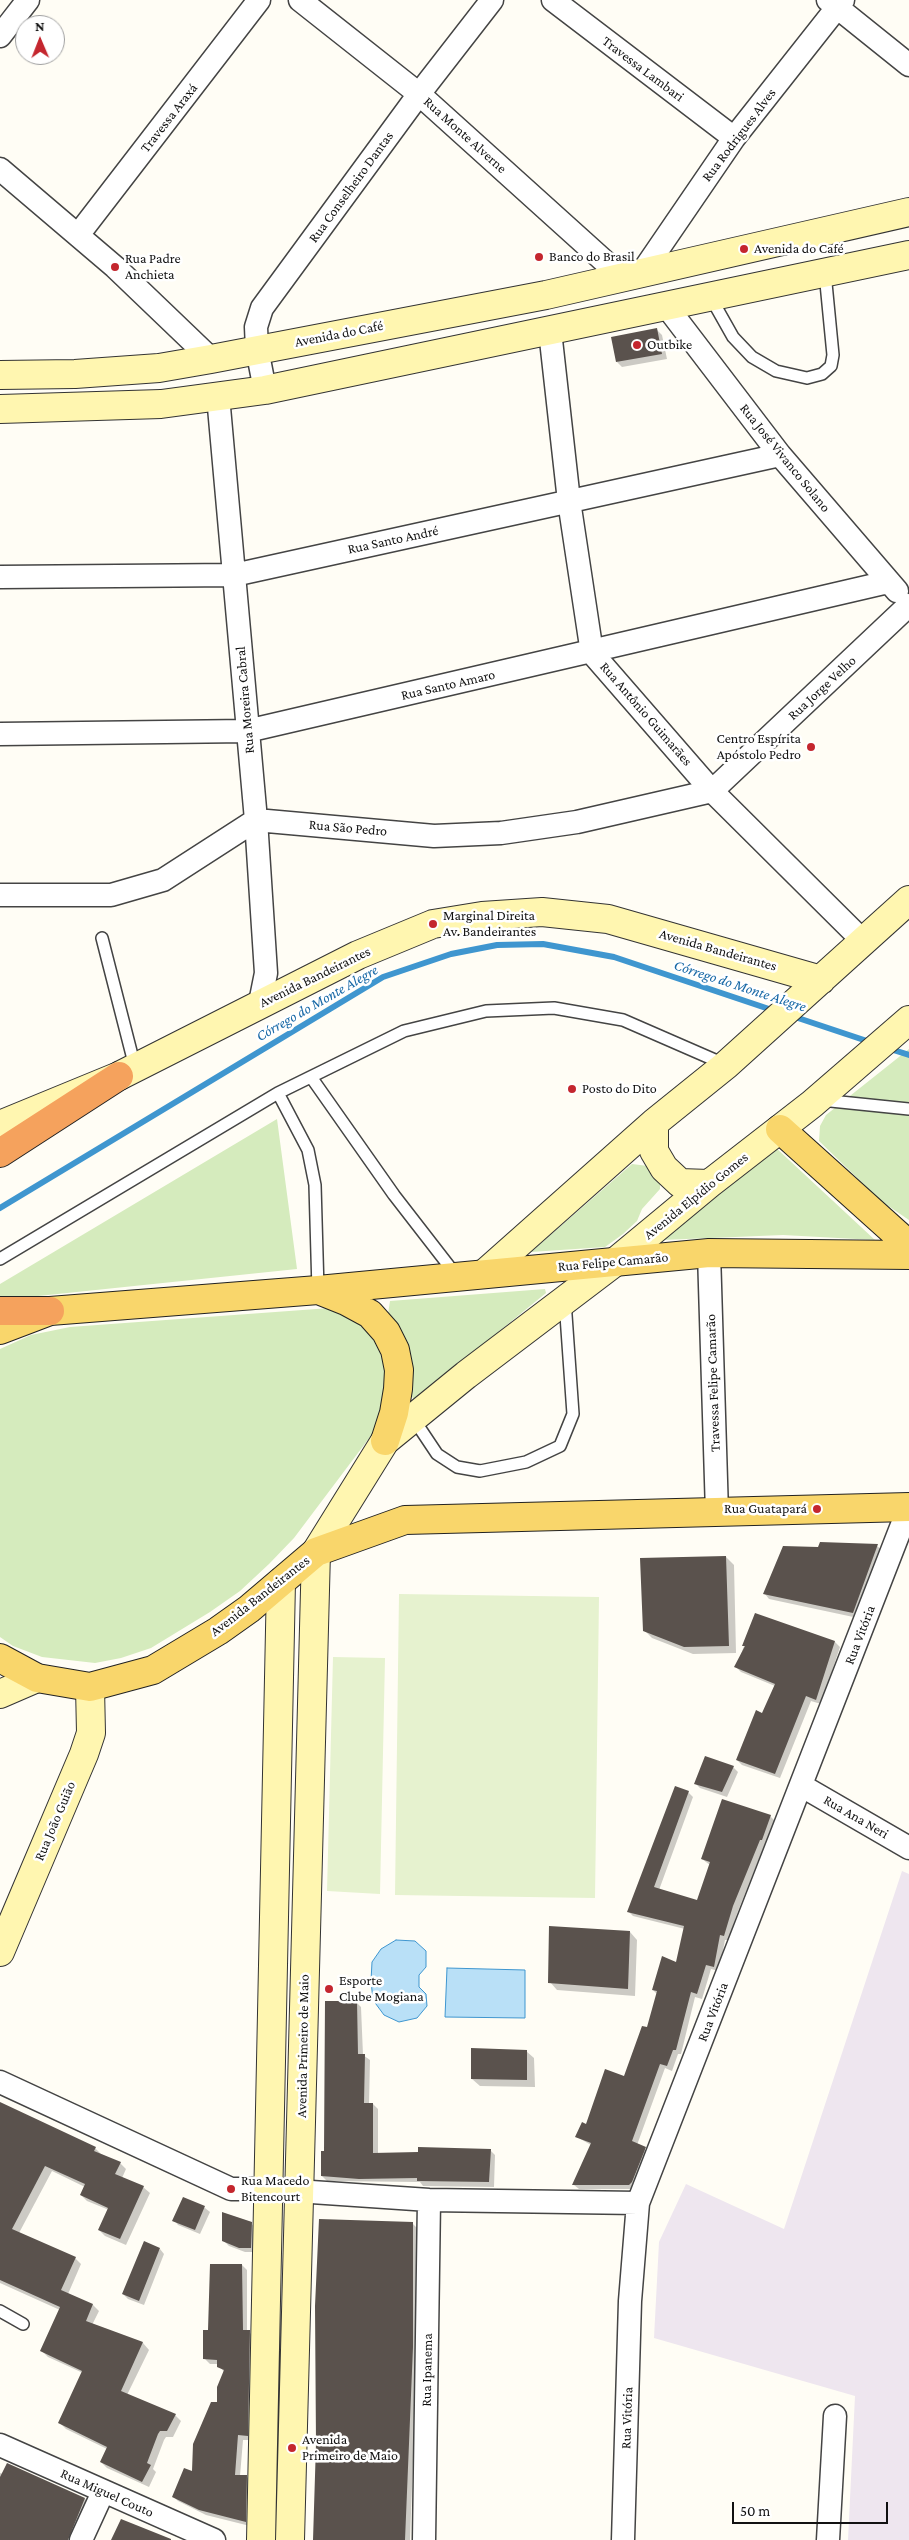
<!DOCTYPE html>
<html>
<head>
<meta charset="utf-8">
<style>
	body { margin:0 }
	#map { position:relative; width:909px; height:2540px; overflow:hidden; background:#fffdf5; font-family:"Crimson Pro",serif }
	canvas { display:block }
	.north { position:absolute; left:15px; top:15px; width:50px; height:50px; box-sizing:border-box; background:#fff; border:1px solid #a0a0a0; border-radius:50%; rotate:359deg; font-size:14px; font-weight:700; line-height:20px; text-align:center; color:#111 }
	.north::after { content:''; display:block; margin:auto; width:18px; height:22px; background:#c4262e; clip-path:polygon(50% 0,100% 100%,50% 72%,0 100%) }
	.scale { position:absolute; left:732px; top:2502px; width:156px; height:22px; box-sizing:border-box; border:2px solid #111; border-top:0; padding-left:6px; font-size:15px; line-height:18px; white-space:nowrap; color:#111; -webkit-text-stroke:4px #fff; paint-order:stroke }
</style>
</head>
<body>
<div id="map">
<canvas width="909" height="2540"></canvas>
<div class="north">N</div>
<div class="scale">50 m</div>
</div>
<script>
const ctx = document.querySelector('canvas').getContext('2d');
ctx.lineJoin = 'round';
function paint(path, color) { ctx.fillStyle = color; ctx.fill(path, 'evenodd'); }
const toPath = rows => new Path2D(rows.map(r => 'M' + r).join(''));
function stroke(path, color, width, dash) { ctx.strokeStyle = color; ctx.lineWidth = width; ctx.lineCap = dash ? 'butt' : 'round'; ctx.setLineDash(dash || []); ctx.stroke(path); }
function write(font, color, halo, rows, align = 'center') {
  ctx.font = font + ' "Crimson Pro",serif'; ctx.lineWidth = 5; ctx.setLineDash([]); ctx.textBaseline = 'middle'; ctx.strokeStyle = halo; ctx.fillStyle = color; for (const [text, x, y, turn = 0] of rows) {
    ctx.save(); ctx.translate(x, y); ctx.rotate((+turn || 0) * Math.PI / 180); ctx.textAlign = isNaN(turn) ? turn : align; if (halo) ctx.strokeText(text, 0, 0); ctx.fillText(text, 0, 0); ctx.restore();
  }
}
paint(toPath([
	[902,1871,909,1874,909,2540,848,2540,855,2396,654,2338,659,2242,686,2184,784,2229]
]), '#eee6ef');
paint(toPath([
	[909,1049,909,1220,881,1201,819,1141,820,1126,826,1115],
	[277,1119,297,1269,0,1300,0,1284],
	[775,1147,875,1240,783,1235,662,1240],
	[632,1164,648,1166,660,1180,660,1189,642,1209,637,1221,623,1234,605,1247,531,1252],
	[545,1289,546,1293,415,1400,410,1395,388,1314,390,1301],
	[330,1308,341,1308,374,1334,386,1371,386,1391,376,1429,294,1538,269,1564,240,1591,210,1612,151,1648,121,1658,95,1663,42,1657,13,1646,0,1637,0,1349,31,1335,70,1327]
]), '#d5ebbd');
paint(toPath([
	[399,1594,599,1597,595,1898,395,1895],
	[333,1657,385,1658,380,1894,327,1891]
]), '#e6f2cf');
const water = toPath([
	[396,1940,415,1941,426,1951,426,1967,419,1975,419,1987,426,1994,427,2006,417,2018,399,2022,384,2015,373,2000,371,1981,372,1962,381,1949,396,1940],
	[447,1968,525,1970,525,2018,445,2017,447,1968]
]);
paint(water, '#b9e0f7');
stroke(water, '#3f96cf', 1);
paint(toPath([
	[657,330,662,335,667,359,622,367,617,362],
	[877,1546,882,1550,858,1618,769,1599,765,1594,819,1549],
	[726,1557,734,1565,736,1653,693,1654,652,1638,644,1630],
	[756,1615,835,1642,840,1647,821,1704,811,1701,780,1778,742,1765,737,1760,763,1715,775,1686,741,1672,736,1667],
	[733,1767,738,1772,727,1797,700,1788,695,1783],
	[688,1792,693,1797,659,1890,697,1901,710,1865,702,1859,770,1816,775,1821,767,1845,765,1844,738,1911,728,1940,725,1940,719,1971,711,1969,702,1999,695,1997,681,2054,678,2054,672,2071,665,2068,637,2145,650,2153,634,2189,579,2189,574,2185,591,2145,577,2137,625,2078,648,2029,658,1995,653,1990,677,1963,685,1929,633,1916,628,1911],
	[630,1932,637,1940,635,1996,557,1990,550,1982],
	[356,2002,361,2007,363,2055,370,2060,369,2104,373,2104,378,2109,378,2154,490,2150,495,2155,494,2187,423,2186,420,2182,327,2181,322,2176,325,2152],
	[526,2051,534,2058,535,2087,480,2086,472,2079],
	[0,2104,95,2148,101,2154,120,2163,126,2169,122,2178,143,2187,150,2193,126,2245,105,2236,99,2230,109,2210,87,2201,81,2195,85,2187,52,2171,19,2233,75,2258,81,2264,68,2294,93,2305,99,2311,92,2325,143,2343,149,2350,127,2395,175,2415,181,2421,173,2437,166,2437,164,2440,153,2469,156,2472,149,2487,107,2468,101,2462,107,2449,66,2429,59,2422,83,2373,48,2357,42,2351,60,2310,0,2283],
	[184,2198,205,2208,210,2212,200,2234,178,2225,174,2220],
	[251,2223,256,2229,256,2252,245,2252,229,2246,223,2240],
	[412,2223,417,2228,417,2353,410,2540,314,2540],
	[160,2249,164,2254,144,2305,128,2299,123,2294],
	[242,2265,247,2270,247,2331,254,2336,252,2440,243,2440,240,2476,246,2476,251,2481,250,2526,206,2515,178,2501,173,2496,193,2473,218,2403,224,2372,218,2364,210,2364,205,2359,210,2331],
	[0,2473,85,2499,90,2504,78,2529,74,2527,69,2540,0,2540]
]), '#0003');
stroke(toPath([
	[792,1016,873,1043],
	[887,1048,909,1055],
	[0,1208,383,977,451,954,497,945,543,944,614,957,775,1011]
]), '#3f96cf', 6);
paint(toPath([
	[657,328,662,354,616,362,611,337],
	[820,1542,878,1544,853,1613,763,1594,783,1546,818,1547],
	[726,1556,729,1646,684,1647,643,1631,640,1558],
	[755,1613,835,1641,816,1700,806,1696,775,1774,736,1760,756,1710,762,1713,775,1684,734,1667,745,1646,742,1646],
	[705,1756,734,1766,722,1792,694,1784],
	[675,1786,689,1791,654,1887,697,1900,710,1862,701,1859,722,1799,771,1815,762,1840,760,1840,733,1906,724,1936,720,1935,714,1967,706,1965,697,1994,691,1992,676,2050,673,2050,667,2066,660,2064,632,2141,646,2147,632,2182,629,2185,572,2185,591,2143,575,2137,582,2122,586,2124,605,2069,624,2076,642,2026,647,2027,657,1991,652,1990,662,1956,676,1962,684,1926,627,1912],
	[549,1926,630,1931,628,1989,548,1983],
	[325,2001,357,2001,358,2054,365,2054,364,2103,373,2103,373,2153,418,2152,418,2147,491,2149,489,2182,417,2181,417,2178,359,2179,321,2176,321,2151,324,2151],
	[471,2048,527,2050,527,2080,471,2079],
	[0,2102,96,2147,94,2151,121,2162,115,2174,144,2186,120,2239,98,2230,108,2208,80,2195,85,2184,45,2166,12,2229,76,2257,61,2290,93,2304,86,2321,143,2342,121,2391,176,2414,167,2431,160,2431,158,2434,147,2463,151,2465,142,2482,100,2462,107,2447,58,2423,82,2371,40,2351,60,2307,0,2280],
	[183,2197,205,2206,195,2230,172,2221],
	[222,2212,252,2222,251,2248,239,2248,222,2241],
	[319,2219,413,2222,413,2347,405,2540,313,2540,316,2444,315,2306],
	[144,2241,160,2248,139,2301,122,2294],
	[210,2264,242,2264,243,2330,250,2330,248,2436,238,2435,235,2475,247,2475,246,2522,199,2510,172,2497,184,2468,192,2471,193,2444,211,2402,217,2402,217,2387,224,2370,217,2367,217,2360,203,2359,203,2330,208,2330],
	[7,2463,85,2498,68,2540,0,2540,0,2477],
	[121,2519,171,2539,171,2540,111,2540]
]), '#5a524d');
const lane = toPath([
	[711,298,733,337,752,357,776,371,807,378,822,374,831,366,833,355,825,273],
	[102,938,135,1067],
	[311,1077,394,1195,456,1275],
	[278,1093,308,1150,315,1185,318,1290],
	[821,1100,909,1109],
	[0,1259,278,1093,404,1031,486,1011,554,1008,623,1020,724,1064],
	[413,1418,437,1454,457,1467,480,1471,526,1462,560,1446,573,1414,565,1301],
	[0,2311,23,2324]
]);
const street = toPath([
	[300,0,419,94,623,278],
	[553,0,734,138],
	[828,0,909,65],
	[0,36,28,0],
	[0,169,115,267,211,359],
	[78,235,259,0],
	[641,274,734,138,843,0],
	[667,307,780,455,897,591],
	[550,331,569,501,592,653,712,791,864,942],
	[265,390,257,349,256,327,262,308,419,94,492,0],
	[218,396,256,820,266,973,260,1003],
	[0,577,234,575,780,455],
	[0,734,247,731,888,582],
	[0,895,111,895,163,880,256,820,434,836,501,833,577,822,712,791,909,605],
	[709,1253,717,1513],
	[802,1786,909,1848],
	[0,2082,231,2189,267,2189,429,2200,638,2203],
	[0,2445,214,2540],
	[81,2540,103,2492],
	[424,2540,429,2200],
	[623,2540,630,2301,638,2203,909,1507],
	[828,2540,835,2416]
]);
const secondary = toPath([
	[0,375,75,374,159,368,211,359,546,295,909,212],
	[0,409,161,404,265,390,909,255],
	[654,1123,654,1151,664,1168,680,1183,709,1184],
	[0,1125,119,1076,358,955,433,924,482,916,542,912,608,919,821,980],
	[484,1274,654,1123,726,1065,909,900],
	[0,1694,37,1678],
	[0,1952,84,1754,91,1733,90,1687],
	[261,2540,281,1582],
	[290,2540,316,1552,385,1441,466,1375,615,1262,709,1184,812,1104,909,1020]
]);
const primary = toPath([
	[780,1129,909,1245],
	[321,1291,346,1301,370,1314,386,1332,395,1350,399,1370,398,1389,394,1413,385,1441],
	[0,1330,50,1311,318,1290,709,1253,909,1255],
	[0,1658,37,1678,90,1687,153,1670,218,1631,249,1609,316,1552,405,1520,909,1507]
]);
const highway = toPath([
	[0,1153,119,1076],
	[0,1311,50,1311]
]);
stroke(lane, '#444', 14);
stroke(street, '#444', 25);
stroke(secondary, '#333', 30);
stroke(primary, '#222', 30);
stroke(highway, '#222', 30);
stroke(lane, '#fff', 11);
stroke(street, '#fff', 22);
stroke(secondary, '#fff6b0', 28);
stroke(primary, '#f9d66b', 28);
stroke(highway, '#f5a25d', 28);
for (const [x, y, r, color] of [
	[744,249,5,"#c4262e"],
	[539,257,5,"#c4262e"],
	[115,267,5,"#c4262e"],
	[637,345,5,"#c4262e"],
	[811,747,5,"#c4262e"],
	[433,924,5,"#c4262e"],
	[572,1089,5,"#c4262e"],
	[817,1509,5,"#c4262e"],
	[329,1989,5,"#c4262e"],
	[231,2189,5,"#c4262e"],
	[292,2448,5,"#c4262e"]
]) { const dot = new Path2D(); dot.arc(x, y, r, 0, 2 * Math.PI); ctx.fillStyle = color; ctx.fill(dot); stroke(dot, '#fff', 2); }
write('14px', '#111', '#fff', [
	["Travessa Lambari",643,69,37],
	["Travessa Araxá",169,118,-52],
	["Rua Monte Alverne",465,135,42],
	["Rua Rodrigues Alves",739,135,-53],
	["Rua Conselheiro Dantas",351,187,-54],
	["Avenida do Café",339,334,-11],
	["Rua José Vivanco Solano",785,458,51],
	["Rua Santo André",393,540,-12],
	["Rua Santo Amaro",448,685,-13],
	["Rua Jorge Velho",822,688,-43],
	["Rua Moreira Cabral",245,700,-95],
	["Rua Antônio Guimarães",646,714,49],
	["Rua São Pedro",348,828,5],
	["Avenida Bandeirantes",718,950,16],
	["Avenida Bandeirantes",315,977,-26],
	["Avenida Elpídio Gomes",696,1196,-39],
	["Rua Felipe Camarão",613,1262,-5],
	["Travessa Felipe Camarão",713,1383,-92],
	["Avenida Bandeirantes",260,1596,-38],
	["Rua Vitória",860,1635,-69],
	["Rua Ana Neri",856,1817,30],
	["Rua João Guião",55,1821,-67],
	["Rua Vitória",713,2012,-69],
	["Avenida Primeiro de Maio",303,2046,-89],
	["Rua Ipanema",427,2370,-89],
	["Rua Vitória",627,2418,-88],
	["Rua Miguel Couto",107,2493,24]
]);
write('14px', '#111', '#fff', [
	["Avenida do Café",754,249],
	["Banco do Brasil",549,257],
	["Rua Padre",125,259],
	["Anchieta",125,275],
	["Outbike",647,345],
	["Centro Espírita",801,739,"right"],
	["Apóstolo Pedro",801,755,"right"],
	["Marginal Direita",443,916],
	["Av. Bandeirantes",443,932],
	["Posto do Dito",582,1089],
	["Rua Guatapará",807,1509,"right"],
	["Esporte",339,1981],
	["Clube Mogiana",339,1997],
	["Rua Macedo",241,2181],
	["Bitencourt",241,2197],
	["Avenida",302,2440],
	["Primeiro de Maio",302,2456]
], 'left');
write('italic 15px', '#1768a6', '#fff', [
	["Córrego do Monte Alegre",740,986,18],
	["Córrego do Monte Alegre",317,1003,-30]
]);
</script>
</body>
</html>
